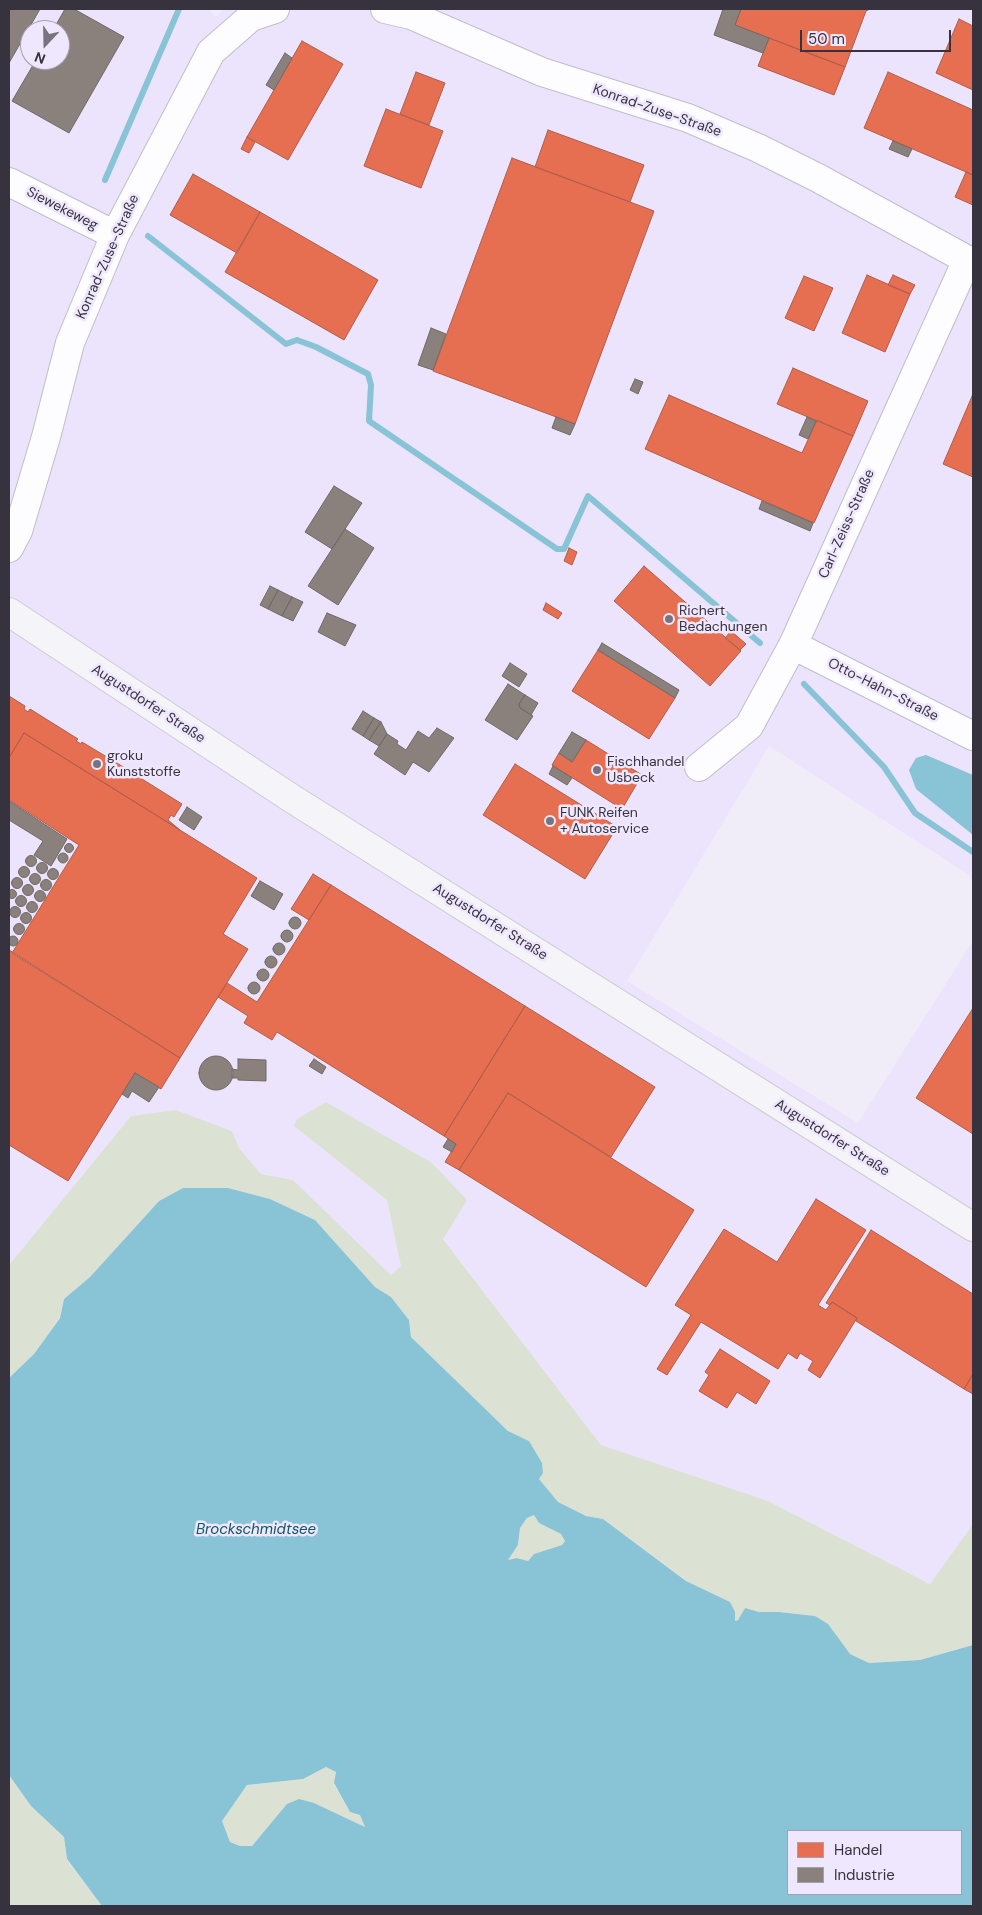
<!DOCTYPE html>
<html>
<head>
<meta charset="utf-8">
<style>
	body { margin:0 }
	#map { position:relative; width:982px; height:1915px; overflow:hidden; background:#f0ecf8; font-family:"DM Sans",sans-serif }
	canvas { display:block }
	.frame { position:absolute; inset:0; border:10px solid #37333e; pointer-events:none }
	.legend { position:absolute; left:787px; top:1830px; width:175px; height:65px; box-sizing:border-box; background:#efe7fd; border:1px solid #a59fb1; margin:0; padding:6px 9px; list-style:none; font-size:15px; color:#37333e }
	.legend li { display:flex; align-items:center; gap:10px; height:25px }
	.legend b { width:25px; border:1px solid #a59fb1 }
	.north { position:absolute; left:20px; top:20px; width:50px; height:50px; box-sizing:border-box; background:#efe7fd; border:1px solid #a59fb1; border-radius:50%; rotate:201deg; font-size:14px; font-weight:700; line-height:20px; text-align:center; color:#37333e }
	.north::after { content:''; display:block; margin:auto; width:18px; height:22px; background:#78747f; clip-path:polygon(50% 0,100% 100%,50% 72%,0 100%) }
	.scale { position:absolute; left:800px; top:30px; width:151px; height:22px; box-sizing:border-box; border:2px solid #37333e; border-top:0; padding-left:6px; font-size:15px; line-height:18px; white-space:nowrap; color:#37333e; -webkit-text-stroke:4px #efe7fd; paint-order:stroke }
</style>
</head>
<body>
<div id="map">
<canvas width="982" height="1915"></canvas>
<div class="frame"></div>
<ul class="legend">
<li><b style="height:14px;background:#e76f51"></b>Handel</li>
<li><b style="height:14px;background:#8a817c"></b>Industrie</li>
</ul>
<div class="north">N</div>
<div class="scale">50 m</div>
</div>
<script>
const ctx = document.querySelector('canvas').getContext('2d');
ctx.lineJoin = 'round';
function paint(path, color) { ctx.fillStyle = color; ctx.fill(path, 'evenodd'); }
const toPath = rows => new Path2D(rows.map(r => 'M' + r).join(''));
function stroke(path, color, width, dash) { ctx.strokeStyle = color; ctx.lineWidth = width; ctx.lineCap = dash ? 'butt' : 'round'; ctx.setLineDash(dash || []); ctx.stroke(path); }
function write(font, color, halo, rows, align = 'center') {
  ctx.font = font + ' "DM Sans",sans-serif'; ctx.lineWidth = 5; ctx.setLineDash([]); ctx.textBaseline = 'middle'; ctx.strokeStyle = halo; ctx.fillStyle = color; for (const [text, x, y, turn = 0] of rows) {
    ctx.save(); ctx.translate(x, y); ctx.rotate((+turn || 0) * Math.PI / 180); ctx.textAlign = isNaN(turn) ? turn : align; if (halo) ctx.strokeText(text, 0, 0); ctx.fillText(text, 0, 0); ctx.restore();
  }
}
paint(toPath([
	[9,9,207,9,216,16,225,9,973,9,973,881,969,875,769,746,627,981,858,1123,973,941,973,1524,930,1584,768,1501,601,1445,443,1238,294,1126,387,1200,402,1266,391,1275,293,1180,261,1174,239,1148,232,1131,176,1110,131,1116,9,1265],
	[30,30,60,30,60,60,30,60]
]), '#ece3fc');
paint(toPath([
	[326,1102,432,1163,467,1200,443,1239,601,1445,768,1501,930,1584,973,1524,973,1645,920,1660,869,1663,850,1654,815,1616,779,1612,759,1612,745,1608,738,1620,734,1621,730,1602,688,1582,603,1519,586,1516,558,1502,539,1479,533,1450,529,1441,508,1431,411,1337,409,1320,391,1297,375,1287,315,1220,270,1199,228,1188,183,1188,159,1201,90,1277,64,1299,60,1317,34,1354,9,1378,9,1265,131,1116,176,1110,232,1131,239,1148,261,1174,293,1180,391,1275,401,1266,387,1200,294,1126,297,1119],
	[534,1515,539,1523,561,1534,565,1541,562,1545,534,1554,528,1561,517,1558,508,1560,518,1545,520,1528,527,1518],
	[326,1767,336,1772,334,1784,350,1812,360,1815,365,1827,314,1803,268,1828,252,1846,240,1846,230,1842,222,1821,247,1785,303,1779],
	[9,1775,31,1806,64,1837,67,1860,102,1906,9,1906]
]), '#dce2d3');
paint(toPath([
	[926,755,973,775,973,835,916,789,909,770,916,758],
	[183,1188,228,1188,270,1199,315,1220,375,1287,391,1297,409,1320,411,1337,508,1431,529,1441,542,1463,543,1473,539,1479,558,1502,586,1516,603,1519,686,1581,730,1602,735,1612,735,1621,738,1620,745,1608,759,1612,779,1612,815,1616,828,1624,850,1654,869,1663,920,1660,973,1645,973,1906,102,1906,67,1859,64,1837,31,1806,9,1775,9,1378,34,1354,60,1318,64,1299,90,1277,159,1201],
	[534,1515,539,1523,561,1534,565,1541,562,1545,534,1554,528,1561,517,1558,508,1560,518,1545,520,1528,527,1518],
	[326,1767,336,1772,334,1783,350,1812,360,1815,365,1827,314,1803,299,1799,287,1804,252,1846,240,1846,230,1842,222,1821,247,1785,303,1779],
	[788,1831,961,1831,961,1894,788,1894]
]), '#88c3d6');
const shops = toPath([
	[741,9,870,9,866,11,845,67,735,25,741,9],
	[959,19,973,26,973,90,936,73,959,19],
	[769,38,845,67,834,95,758,66,769,38],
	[302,41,343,64,288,160,247,137,302,41],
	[416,72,445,83,429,125,400,114,416,72],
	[888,72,973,110,973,175,864,128,888,72],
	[386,109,443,131,421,188,364,166,386,109],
	[548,130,644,165,630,202,535,167,548,130],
	[247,137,255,142,249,153,241,149,247,137],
	[512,158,654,211,575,424,433,371,512,158],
	[966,172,973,175,973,205,955,197,966,172],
	[193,174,260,212,237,253,170,215,193,174],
	[260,212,378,280,344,340,225,272,260,212],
	[867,275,910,294,885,352,842,333,867,275],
	[893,275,915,285,910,294,888,285,893,275],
	[804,276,833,288,814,331,785,318,804,276],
	[793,368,868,401,853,436,777,404,793,368],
	[973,394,973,477,943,464,973,394],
	[669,395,802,453,817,420,853,436,814,523,645,449,669,395],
	[569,548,577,552,572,565,564,561,569,548],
	[644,566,741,651,710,686,614,601,644,566],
	[546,603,562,613,558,619,543,610,546,603],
	[731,631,746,644,740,650,725,638,731,631],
	[598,650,675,698,649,739,572,691,598,650],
	[9,696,25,706,24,709,28,712,30,709,78,739,76,741,81,744,82,742,130,771,128,774,133,777,134,774,182,804,174,817,171,815,168,820,180,830,24,733,9,758,9,696],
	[24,733,257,878,223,934,248,949,180,1058,12,953,79,845,9,800,9,758,24,733],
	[586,740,642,775,622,809,552,765,559,753,572,762,586,740],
	[515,764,617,827,585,879,483,815,515,764],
	[313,874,331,885,309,920,291,909,313,874],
	[331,885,525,1006,444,1136,277,1032,272,1040,244,1023,248,1016,218,997,227,983,257,1002,331,885],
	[9,950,180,1058,161,1089,135,1073,68,1181,9,1145,9,950],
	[525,1006,655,1087,611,1157,508,1093,459,1170,445,1162,456,1144,444,1136,525,1006],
	[973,1008,973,1134,916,1098,973,1008],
	[508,1093,694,1210,646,1287,459,1170,508,1093],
	[816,1199,866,1230,818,1305,826,1310,832,1302,857,1318,820,1378,808,1370,813,1361,800,1353,797,1359,788,1353,778,1369,701,1322,667,1375,657,1369,691,1315,675,1305,724,1229,777,1262,816,1199],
	[871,1230,973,1294,973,1374,964,1389,856,1321,857,1318,832,1302,830,1305,826,1303,871,1230],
	[720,1349,770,1381,756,1404,737,1392,727,1408,699,1391,709,1375,705,1372,720,1349],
	[973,1374,973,1394,964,1389,973,1374]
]);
paint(shops, '#e76f51');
stroke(shops, '#b25d4b', 1);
const industry = toPath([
	[9,9,40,9,9,63,9,9],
	[65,9,74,9,124,37,69,133,12,101,36,60,60,60,60,30,53,30,65,9],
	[723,9,741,9,735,25,769,38,763,53,714,35,723,9],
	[285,53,292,58,274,90,266,85,285,53],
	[893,141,912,149,908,157,889,149,893,141],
	[431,328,446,334,433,370,418,365,431,328],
	[635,379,643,382,638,394,630,390,635,379],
	[556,417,575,424,570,435,552,428,556,417],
	[807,417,816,421,808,439,799,435,807,417],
	[334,486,362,503,332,549,305,532,334,486],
	[762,501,813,523,810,531,759,509,762,501],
	[345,529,374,548,338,605,308,586,345,529],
	[270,586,278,590,268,609,260,605,270,586],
	[278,590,292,597,282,616,268,609,278,590],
	[292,597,303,602,293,621,282,616,292,597],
	[327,613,356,625,345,646,318,632,327,613],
	[602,643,679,690,675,698,598,650,602,643],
	[510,663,527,674,519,687,502,676,510,663],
	[508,684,525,695,519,704,520,708,533,716,517,740,485,720,508,684],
	[525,695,538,703,531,715,520,708,519,704,525,695],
	[363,711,374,718,363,736,352,729,363,711],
	[374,718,381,722,369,740,363,736,374,718],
	[381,722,387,734,379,746,369,740,381,722],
	[437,728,454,738,429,772,413,762,405,775,374,754,387,734,398,741,397,744,406,750,418,731,429,738,437,728],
	[572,732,586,740,572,762,559,753,572,732],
	[553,766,572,778,567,785,549,774,553,766],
	[9,801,67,839,51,866,34,855,43,841,9,820,9,801],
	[187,807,202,817,194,830,179,820,187,807],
	'64.5 848a4.5 4.5 0 1 1 9 0a4.5 4.5 0 1 1-9 0Z',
	'58 858a5 5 0 1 1 10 0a5 5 0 1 1-10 0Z',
	'25.5 861a5.5 5.5 0 1 1 11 0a5.5 5.5 0 1 1-11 0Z',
	'36.5 868a5.5 5.5 0 1 1 11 0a5.5 5.5 0 1 1-11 0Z',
	'18.5 872a5.5 5.5 0 1 1 11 0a5.5 5.5 0 1 1-11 0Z',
	'47.5 874a5.5 5.5 0 1 1 11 0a5.5 5.5 0 1 1-11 0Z',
	'29.5 879a5.5 5.5 0 1 1 11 0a5.5 5.5 0 1 1-11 0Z',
	'11.5 883a5.5 5.5 0 1 1 11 0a5.5 5.5 0 1 1-11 0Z',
	'40.5 885a5.5 5.5 0 1 1 11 0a5.5 5.5 0 1 1-11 0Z',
	[260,881,283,894,274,910,251,896,260,881],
	'22.5 890a5.5 5.5 0 1 1 11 0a5.5 5.5 0 1 1-11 0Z',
	'7.5 894a4.5 4.5 0 1 1 9 0a4.5 4.5 0 1 1-9 0Z',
	'34.5 896a5.5 5.5 0 1 1 11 0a5.5 5.5 0 1 1-11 0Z',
	'15.5 901a5.5 5.5 0 1 1 11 0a5.5 5.5 0 1 1-11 0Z',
	'26.5 907a5.5 5.5 0 1 1 11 0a5.5 5.5 0 1 1-11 0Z',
	'9.5 912a5.5 5.5 0 1 1 11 0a5.5 5.5 0 1 1-11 0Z',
	'20.5 918a5.5 5.5 0 1 1 11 0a5.5 5.5 0 1 1-11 0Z',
	'289 923a6 6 0 1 1 12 0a6 6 0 1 1-12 0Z',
	'13.5 929a5.5 5.5 0 1 1 11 0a5.5 5.5 0 1 1-11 0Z',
	'281 936a6 6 0 1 1 12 0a6 6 0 1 1-12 0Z',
	'8 941a5 5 0 1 1 10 0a5 5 0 1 1-10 0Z',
	'273 949a6 6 0 1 1 12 0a6 6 0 1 1-12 0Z',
	'265 962a6 6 0 1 1 12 0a6 6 0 1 1-12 0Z',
	'257 975a6 6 0 1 1 12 0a6 6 0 1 1-12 0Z',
	'248 988a6 6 0 1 1 12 0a6 6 0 1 1-12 0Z',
	'199 1073a17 17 0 1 1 34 0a17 17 0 1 1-34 0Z',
	[238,1059,266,1060,266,1081,238,1080,238,1078,232,1078,232,1069,238,1070,238,1059],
	[314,1059,326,1067,322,1074,309,1066,314,1059],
	[135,1073,159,1087,149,1102,132,1091,128,1098,122,1094,135,1073],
	[448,1139,456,1144,452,1152,443,1147,448,1139]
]);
paint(industry, '#8a817c');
stroke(industry, '#716a69', 1);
stroke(toPath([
	[105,180,179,9],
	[148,236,286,344,297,340,316,347,368,374,371,385,369,421,557,549,564,549,588,496,760,643],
	[804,684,884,767,915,813,973,852]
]), '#88c3d6', 6);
const minor = toPath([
	[385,9,411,15,542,72,688,118,758,148,818,178,973,263],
	[9,182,115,235],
	[9,548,18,531,46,437,70,343,115,235,211,52,251,17,275,9],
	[793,645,973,736],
	[699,767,749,726,793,645,967,260]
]);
const major = toPath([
	[9,612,291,798,973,1227]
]);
stroke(minor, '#c1bec8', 30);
stroke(major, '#cecbd2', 30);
stroke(minor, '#fdfcfe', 28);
stroke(major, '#f5f4f9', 28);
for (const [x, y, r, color] of [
	[669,619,5,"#78747f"],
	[97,764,5,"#78747f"],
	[597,770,5,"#78747f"],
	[550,821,5,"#78747f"]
]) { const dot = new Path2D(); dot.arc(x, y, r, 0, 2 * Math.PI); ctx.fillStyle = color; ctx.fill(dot); stroke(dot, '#efe7fd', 2); }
write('14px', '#37333e', '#efe7fd', [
	["Konrad-Zuse-Straße",657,111,19],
	["Siewekeweg",62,209,27],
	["Konrad-Zuse-Straße",108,257,-66],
	["Carl-Zeiss-Straße",847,524,-66],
	["Otto-Hahn-Straße",883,690,27],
	["Augustdorfer Straße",148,704,33],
	["Augustdorfer Straße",490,922,32],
	["Augustdorfer Straße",832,1138,32]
]);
write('14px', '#37333e', '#efe7fd', [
	["Richert",679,611],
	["Bedachungen",679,627],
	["groku",107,756],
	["Kunststoffe",107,772],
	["Fischhandel",607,762],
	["Usbeck",607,778],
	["FUNK Reifen",560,813],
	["+ Autoservice",560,829]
], 'left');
write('italic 15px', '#0d5766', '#efe7fd', [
	["Brockschmidtsee",256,1530]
]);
</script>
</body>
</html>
